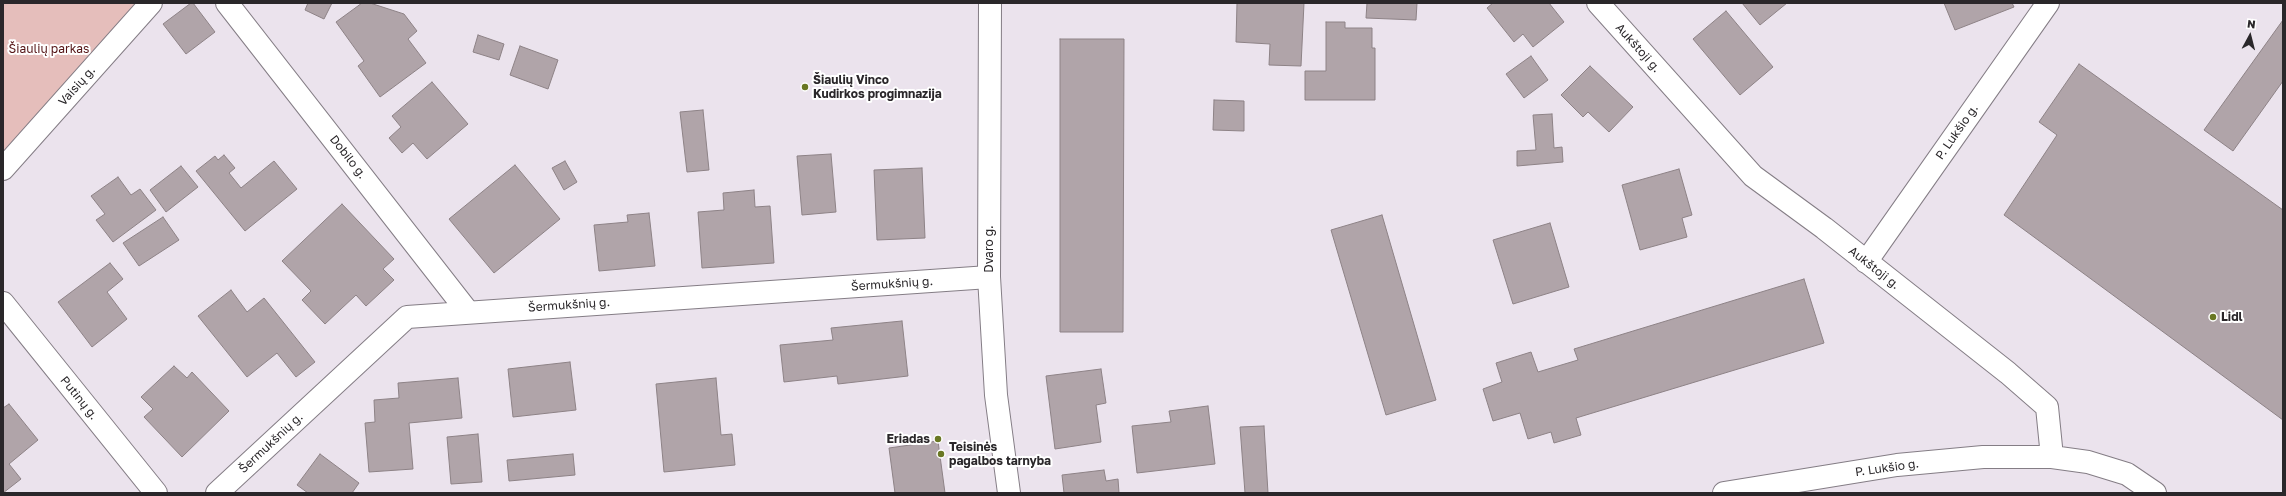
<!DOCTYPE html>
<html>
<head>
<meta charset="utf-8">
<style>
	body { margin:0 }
	#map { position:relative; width:2286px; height:496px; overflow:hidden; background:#ebe3ed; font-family:"Golos Text",sans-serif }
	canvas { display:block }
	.frame { position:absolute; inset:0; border:4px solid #2a272a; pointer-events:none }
	.north { position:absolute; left:2230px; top:16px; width:40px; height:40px; -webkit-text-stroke:3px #fff; paint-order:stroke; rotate:7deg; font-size:11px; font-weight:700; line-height:16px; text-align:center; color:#2a272a }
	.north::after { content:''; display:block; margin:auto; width:14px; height:18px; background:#2a272a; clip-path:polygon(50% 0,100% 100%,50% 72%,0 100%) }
</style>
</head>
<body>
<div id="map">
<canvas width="2286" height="496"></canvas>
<div class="frame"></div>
<div class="north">N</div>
</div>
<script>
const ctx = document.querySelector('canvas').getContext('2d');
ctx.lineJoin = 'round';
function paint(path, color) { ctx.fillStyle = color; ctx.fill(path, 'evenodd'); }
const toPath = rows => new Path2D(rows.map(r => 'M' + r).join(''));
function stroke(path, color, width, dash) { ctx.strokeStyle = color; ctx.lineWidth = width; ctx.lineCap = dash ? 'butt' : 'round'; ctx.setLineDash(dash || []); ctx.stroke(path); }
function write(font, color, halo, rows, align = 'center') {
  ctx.font = font + ' "Golos Text",sans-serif'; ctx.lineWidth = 4; ctx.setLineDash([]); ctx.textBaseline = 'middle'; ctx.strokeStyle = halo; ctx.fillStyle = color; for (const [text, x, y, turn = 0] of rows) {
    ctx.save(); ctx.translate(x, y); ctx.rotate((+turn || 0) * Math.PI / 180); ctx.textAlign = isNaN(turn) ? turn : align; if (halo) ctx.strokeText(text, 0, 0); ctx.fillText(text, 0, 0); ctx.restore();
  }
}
paint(toPath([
	[3,3,151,3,3,169]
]), '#e5bebb');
const building = toPath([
	[191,3,193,3,215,32,186,54,163,24,191,3],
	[308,3,332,3,324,19,305,10,308,3],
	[362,3,370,3,404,14,417,31,408,39,426,63,380,97,358,66,364,61,336,22,362,3],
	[1237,3,1304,3,1301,66,1269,65,1270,44,1236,42,1237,3],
	[1367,3,1417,3,1416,20,1366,18,1367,3],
	[1493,3,1549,3,1564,22,1533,47,1523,34,1514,42,1487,8,1493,3],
	[1742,3,1787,3,1760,25,1742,3],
	[1944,3,2012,3,2014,7,1955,30,1944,3],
	[1726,11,1773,67,1740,95,1693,39,1726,11],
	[2283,20,2283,81,2233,151,2204,130,2283,20],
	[1326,22,1345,22,1345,28,1372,28,1372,48,1375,48,1375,100,1305,100,1305,71,1326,71,1326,22],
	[478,35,504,44,499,60,473,52,478,35],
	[1060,39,1124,39,1123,332,1060,332,1060,39],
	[520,46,558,60,548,89,510,75,520,46],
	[1531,56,1548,80,1524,98,1506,74,1531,56],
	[2079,64,2283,210,2283,420,2004,215,2057,135,2039,122,2079,64],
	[1590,66,1633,107,1609,132,1588,112,1583,117,1561,95,1590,66],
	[432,82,468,124,427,159,413,143,402,153,389,138,401,127,392,116,432,82],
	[1214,100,1244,101,1244,131,1213,130,1214,100],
	[703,110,709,170,687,172,680,112,703,110],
	[1552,114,1554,148,1562,147,1563,162,1517,166,1517,151,1536,150,1533,115,1552,114],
	[831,154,836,212,802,215,797,156,831,154],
	[224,155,235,168,229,173,241,188,274,161,297,189,245,231,196,171,215,156,218,160,224,155],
	[565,161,577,182,564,190,552,168,565,161],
	[515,165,560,219,494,273,449,219,515,165],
	[181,166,198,187,166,212,150,190,181,166],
	[922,168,925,238,877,240,874,170,922,168],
	[1679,169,1692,215,1682,218,1687,237,1640,250,1622,185,1679,169],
	[118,177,131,195,140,189,156,210,113,242,96,220,105,214,91,196,118,177],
	[754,190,755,207,770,206,774,263,702,268,698,212,724,210,723,193,754,190],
	[342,204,394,259,383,269,394,280,366,306,356,295,325,324,302,300,311,291,282,261,342,204],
	[649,213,655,266,599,271,594,225,628,222,627,215,649,213],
	[1382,215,1436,400,1386,415,1331,230,1382,215],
	[163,217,179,240,139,266,123,243,163,217],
	[1550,223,1569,287,1513,304,1493,240,1550,223],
	[110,263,123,279,107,292,127,319,92,347,58,302,110,263],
	[1804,279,1824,343,1576,418,1581,435,1554,443,1551,432,1528,439,1520,413,1493,421,1483,389,1502,382,1496,363,1531,352,1538,372,1578,360,1574,349,1804,279],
	[231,290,247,312,264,298,315,362,296,377,277,353,247,377,198,316,231,290],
	[902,321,908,376,838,384,837,376,784,382,780,345,833,340,831,328,902,321],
	[570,362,576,410,513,417,508,369,570,362],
	[174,366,187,378,192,372,229,411,182,457,144,417,153,409,141,397,174,366],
	[1101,369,1106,403,1096,405,1101,442,1055,449,1046,376,1101,369],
	[458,378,462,418,409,423,413,469,369,472,365,423,375,422,374,400,399,398,398,383,458,378],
	[716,378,721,435,732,434,735,465,664,472,656,384,716,378],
	[9,404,38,440,9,464,21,479,3,493,3,408,9,404],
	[1208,406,1215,464,1137,473,1132,426,1171,422,1169,411,1208,406],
	[1264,426,1268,493,1245,493,1240,427,1264,426],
	[478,434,482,482,451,484,447,437,478,434],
	[938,441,945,493,895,493,889,448,938,441],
	[320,454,359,483,352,493,308,493,297,485,320,454],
	[573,454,575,475,509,481,507,460,573,454],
	[1104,470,1106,481,1118,479,1119,493,1064,493,1062,475,1104,470]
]);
paint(building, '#b0a4a9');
stroke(building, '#8d8286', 1);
const minor = toPath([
	[227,3,468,312],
	[1598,3,1753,176,1824,228,2008,373,2047,407,2052,457],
	[3,169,151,3],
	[1866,262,2048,3],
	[3,303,156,493],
	[217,493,407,317,989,277],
	[1724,493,1897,465,1983,457,2052,457,2088,462,2127,474,2155,493]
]);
const secondary = toPath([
	[990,3,989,277,996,395,1009,493]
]);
stroke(minor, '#847d85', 24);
stroke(secondary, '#847d85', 24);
stroke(minor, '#fff', 22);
stroke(secondary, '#fff', 22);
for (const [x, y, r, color] of [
	[805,87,4,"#697723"],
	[2213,317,4,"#697723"],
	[938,439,4,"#697723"],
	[941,454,4,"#697723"]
]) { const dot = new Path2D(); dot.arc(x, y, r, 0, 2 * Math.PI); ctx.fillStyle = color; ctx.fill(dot); stroke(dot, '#fff', 1.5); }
write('12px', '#2a272a', '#fff', [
	["Aukštoji g.",1638,48,48],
	["Vaisių g.",77,86,-48],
	["P. Lukšio g.",1957,132,-55],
	["Dobilo g.",348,157,52],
	["Dvaro g.",989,249,-90],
	["Aukštoji g.",1874,268,38],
	["Šermukšnių g.",892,284,-4],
	["Šermukšnių g.",569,305,-4],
	["Putinų g.",79,398,51],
	["Šermukšnių g.",271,443,-43],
	["P. Lukšio g.",1887,468,-8]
]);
write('12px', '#541415', '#fff', [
	["Šiaulių parkas",49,49]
]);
write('bold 12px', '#2a272a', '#fff', [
	["Šiaulių Vinco",813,80],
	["Kudirkos progimnazija",813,94],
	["Lidl",2221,317],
	["Eriadas",930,439,"right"],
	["Teisinės",949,447],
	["pagalbos tarnyba",949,461]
], 'left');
</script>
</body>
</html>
